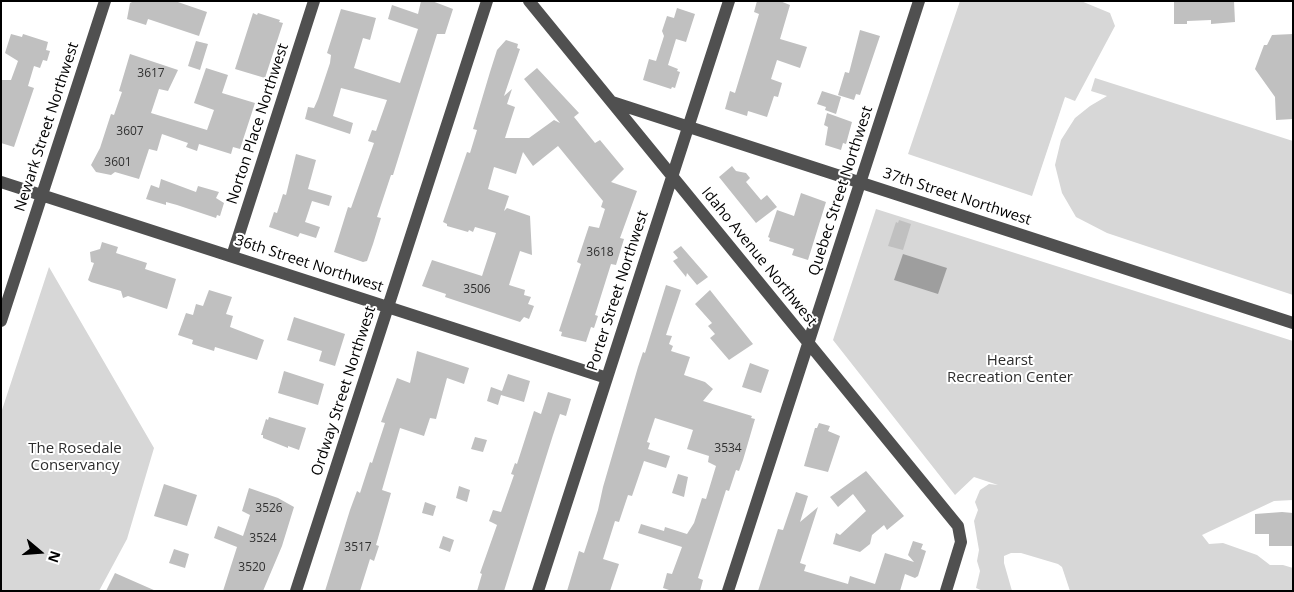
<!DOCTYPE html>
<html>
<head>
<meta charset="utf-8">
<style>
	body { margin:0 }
	#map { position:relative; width:1294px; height:592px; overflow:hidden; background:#fff; font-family:"Open Sans",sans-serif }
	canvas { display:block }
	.frame { position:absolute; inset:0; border:2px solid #000; pointer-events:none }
	.north { position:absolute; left:15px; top:527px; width:50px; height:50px; -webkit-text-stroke:4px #fff; paint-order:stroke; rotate:108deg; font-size:14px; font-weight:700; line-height:20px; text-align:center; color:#000 }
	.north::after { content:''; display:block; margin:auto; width:18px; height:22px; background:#000; clip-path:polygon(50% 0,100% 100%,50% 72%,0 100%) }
</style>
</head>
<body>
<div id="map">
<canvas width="1294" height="592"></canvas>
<div class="frame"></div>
<div class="north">N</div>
</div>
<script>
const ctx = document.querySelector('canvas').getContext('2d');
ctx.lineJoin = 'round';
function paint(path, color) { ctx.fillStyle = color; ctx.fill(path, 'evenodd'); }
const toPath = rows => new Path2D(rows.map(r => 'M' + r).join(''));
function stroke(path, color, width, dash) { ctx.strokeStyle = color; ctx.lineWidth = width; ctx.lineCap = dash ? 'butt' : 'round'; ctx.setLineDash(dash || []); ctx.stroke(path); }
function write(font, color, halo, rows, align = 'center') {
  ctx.font = font + ' "Open Sans",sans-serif'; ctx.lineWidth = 4; ctx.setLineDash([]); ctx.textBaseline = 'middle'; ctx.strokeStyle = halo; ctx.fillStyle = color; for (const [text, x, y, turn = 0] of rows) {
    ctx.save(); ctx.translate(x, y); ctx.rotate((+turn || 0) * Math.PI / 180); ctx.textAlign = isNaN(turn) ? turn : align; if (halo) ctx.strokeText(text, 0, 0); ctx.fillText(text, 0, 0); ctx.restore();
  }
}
paint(toPath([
	[960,1,1081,1,1110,13,1115,26,1075,101,1065,97,1032,196,908,154],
	[1095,78,1293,141,1293,295,1107,233,1076,217,1062,193,1055,165,1061,140,1075,118,1090,106,1107,96,1091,91],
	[876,209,1293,341,1293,500,1274,501,1202,535,1209,544,1223,543,1257,555,1270,565,1283,565,1293,568,1293,591,1070,591,1062,567,1058,564,1021,553,1011,553,1004,556,1004,563,1012,591,983,591,976,588,980,571,977,561,979,550,974,521,978,510,975,502,980,490,989,484,998,485,974,477,955,495,833,340],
	[49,267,154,448,127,539,99,591,1,591,1,413]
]), '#d7d7d7');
paint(toPath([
	[903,254,947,268,938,294,894,280]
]), '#9e9e9e');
paint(toPath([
	[134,1,175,1,207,12,199,36,148,19,146,25,127,19,130,3],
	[421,1,432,1,453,9,445,34,437,34,393,175,391,175,377,217,381,218,373,244,367,261,363,262,334,252,348,207,351,208,374,143,368,141,372,130,376,131,387,100,341,88,333,116,353,123,350,134,305,119,308,107,314,108,318,99,330,63,331,55,327,53,341,9,376,18,370,40,363,38,354,68,400,83,418,29,388,19,392,5,418,14],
	[757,1,780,1,790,5,780,39,807,47,800,68,777,60,771,79,782,83,778,97,774,96,767,117,748,111,747,116,725,109,730,91,735,93,745,60,759,14,754,12],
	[1174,1,1234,1,1235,22,1211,24,1211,20,1187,21,1187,24,1174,24],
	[677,8,695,14,686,42,676,39,668,65,678,69,677,71,680,72,675,88,672,87,671,89,643,80,649,59,656,61,664,36,662,31,667,16,674,18],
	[253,13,257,15,258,13,280,20,279,22,283,23,265,78,235,69],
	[860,30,880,36,860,95,856,94,854,100,838,95,845,72,849,73],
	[11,34,22,37,23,34,48,42,46,50,50,51,47,61,43,60,40,68,34,66,28,86,34,88,14,147,1,143,1,80,11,80,18,61,5,53],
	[1293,34,1293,119,1276,120,1275,97,1255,69,1264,45,1267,45,1272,35],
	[506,40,518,44,517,48,520,49,504,96,512,89,507,104,515,107,505,138,529,138,554,120,560,123,524,79,537,68,579,113,574,117,595,143,600,140,624,169,611,182,637,191,620,238,624,239,616,265,611,264,595,315,598,316,594,328,591,327,586,342,561,336,562,332,559,331,581,264,577,262,589,226,599,228,605,209,601,207,603,201,558,146,533,166,523,152,516,174,494,167,488,189,509,196,504,211,507,208,530,216,532,255,520,251,509,285,525,290,524,295,531,297,528,304,534,306,529,319,524,317,520,322,445,297,446,294,422,286,432,260,482,276,496,233,475,227,473,232,469,230,468,232,447,226,447,224,443,222,467,152,470,153,477,130,473,129,490,72,497,50],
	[196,41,208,44,200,70,188,66],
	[130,54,178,70,168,91,159,89,151,113,207,130,214,110,194,103,206,68,228,75,222,93,255,103,240,149,233,147,231,154,199,144,197,151,186,147,188,143,162,134,157,151,149,149,139,179,115,172,111,175,96,172,91,165,100,148,111,114,114,115,122,92,119,91],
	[822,91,841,97,836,114,825,110,826,107,817,104],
	[827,113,852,122,846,144,843,143,841,150,825,145,828,127,824,125],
	[296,154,316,160,308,189,332,196,329,206,312,201,305,222,320,227,316,238,300,233,298,237,269,227,274,212,277,213,283,194,286,195],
	[732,166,736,171,746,173,750,178,746,182,761,200,767,195,777,207,756,223,719,177],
	[161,179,196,192,198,186,219,192,216,198,224,203,220,216,217,215,216,218,177,205,166,202,166,205,146,199,151,185,159,188],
	[801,193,826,202,808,260,792,255,794,249,769,241,770,238,768,237,777,210,794,216],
	[899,220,911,224,903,250,888,246,896,222,898,223],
	[102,242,118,247,116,253,147,263,145,269,176,279,167,309,128,296,123,298,121,291,91,282,88,280,94,263,91,262,90,252,100,249],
	[681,246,708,277,697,285,687,273,686,277,673,261,678,258,673,252],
	[666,285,681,290,666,335,672,336,669,344,673,346,671,351,690,357,684,375,705,382,713,389,703,401,752,416,751,418,755,419,743,460,739,471,736,470,729,491,726,490,698,578,703,580,700,591,672,591,663,588,667,573,672,574,682,547,638,533,641,524,664,531,665,527,687,534,694,523,702,498,706,499,716,466,708,462,709,456,687,449,693,430,655,418,647,442,650,443,648,449,670,456,666,468,644,461,632,496,628,495,619,522,615,521,603,559,619,564,610,591,567,591,579,551,584,553,598,510,603,487,638,367,643,352,645,353],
	[209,290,232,297,226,314,233,316,230,327,264,340,257,360,215,347,214,351,192,344,193,340,178,335,186,313,193,315,196,304,203,306],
	[710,290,753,344,729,360,710,338,715,334,708,326,712,323,695,304],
	[294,317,345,334,335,366,319,361,322,351,287,340],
	[417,351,469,368,464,384,447,378,436,419,430,418,424,436,400,428,382,490,391,493,376,545,379,546,374,561,370,559,360,591,325,591,350,510,357,491,360,493,370,462,372,463,385,423,381,422,397,378,410,383],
	[750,363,769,370,761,393,742,387],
	[284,371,324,384,318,405,278,393],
	[508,374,530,381,524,402,501,395,498,405,487,401,491,387,502,391],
	[548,392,571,399,566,416,560,414,553,435,504,591,477,591,482,574,480,573,497,525,489,521,493,510,501,512,514,475,511,474,515,463,517,464,534,411,541,414],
	[269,417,306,428,299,450,288,446,288,448,263,438,263,435,261,435,266,419,268,420],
	[819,423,830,426,828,431,840,436,828,472,804,466,815,428,817,428],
	[475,437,487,440,483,452,471,449],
	[866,471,904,516,887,530,884,525,872,535,870,544,860,552,833,544,836,533,840,535,866,511,853,494,838,507,830,497],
	[678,474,688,477,684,497,672,493],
	[164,484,197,495,187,526,154,516],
	[459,486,470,490,467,502,456,498],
	[249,488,278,498,294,507,282,546,263,591,223,591,237,547,214,538,218,526,243,536,250,515,242,511],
	[796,492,808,496,800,522,818,507,800,563,806,565,804,571,848,584,850,576,875,584,885,553,914,562,908,555,913,541,923,544,921,549,926,551,918,576,915,578,905,574,900,591,758,591,778,529,783,530],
	[425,502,436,506,433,516,422,513],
	[1282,512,1293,513,1293,546,1269,546,1269,534,1255,534,1255,514],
	[443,536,454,540,450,552,439,548],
	[174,549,189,554,185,568,169,563],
	[115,573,156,591,106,591]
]), '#c0c0c0');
stroke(toPath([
	[529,1,958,526,961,542,946,591],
	[612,102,1293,323],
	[1,182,607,378],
	[232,256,314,1],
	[1,321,105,1],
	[296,591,487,1],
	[538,591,729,1],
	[728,591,919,1]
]), '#505050', 12);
write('12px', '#303030', null, [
	["3617",151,74],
	["3607",130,132],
	["3601",118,163],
	["3618",600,253],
	["3506",477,290],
	["3534",728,449],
	["3526",269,509],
	["3524",263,539],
	["3517",358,548],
	["3520",252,568]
]);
write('15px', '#000', '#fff', [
	["Norton Place Northwest",258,124,-72],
	["Newark Street Northwest",47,127,-72],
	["Quebec Street Northwest",841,191,-72],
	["37th Street Northwest",957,197,18],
	["Idaho Avenue Northwest",759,257,51],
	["36th Street Northwest",309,264,18],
	["Porter Street Northwest",618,291,-72],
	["Ordway Street Northwest",344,391,-72]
]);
write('15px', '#2e2e2e', '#fff', [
	["Hearst",1010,361],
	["Recreation Center",1010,378],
	["The Rosedale",75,449],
	["Conservancy",75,466]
]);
</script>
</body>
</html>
